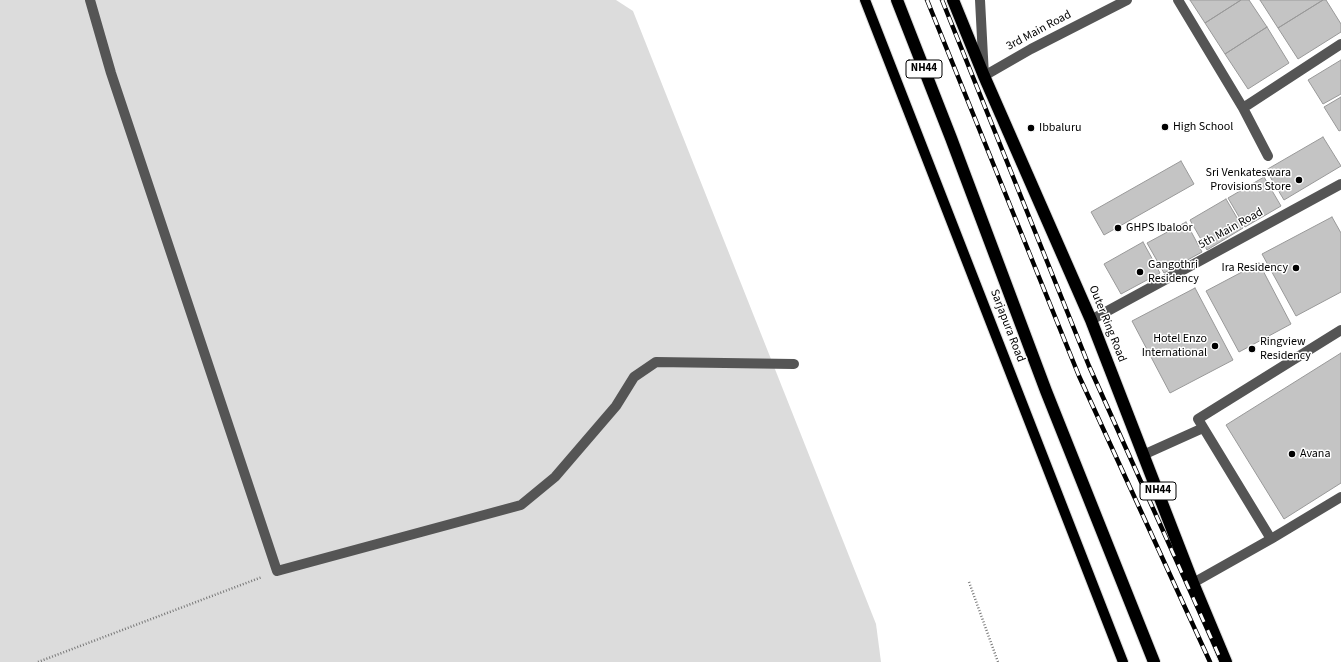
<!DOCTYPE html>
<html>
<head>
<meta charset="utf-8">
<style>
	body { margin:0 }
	canvas { display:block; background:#fff }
</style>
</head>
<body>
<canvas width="1341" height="662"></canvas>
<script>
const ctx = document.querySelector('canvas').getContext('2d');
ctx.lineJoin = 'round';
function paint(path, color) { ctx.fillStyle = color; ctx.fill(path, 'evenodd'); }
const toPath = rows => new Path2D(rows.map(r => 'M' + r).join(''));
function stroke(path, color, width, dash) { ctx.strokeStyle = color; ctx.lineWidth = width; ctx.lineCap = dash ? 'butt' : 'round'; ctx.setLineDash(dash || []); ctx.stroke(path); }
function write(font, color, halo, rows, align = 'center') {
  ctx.font = font + ' "Source Sans 3",sans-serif'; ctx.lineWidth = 3; ctx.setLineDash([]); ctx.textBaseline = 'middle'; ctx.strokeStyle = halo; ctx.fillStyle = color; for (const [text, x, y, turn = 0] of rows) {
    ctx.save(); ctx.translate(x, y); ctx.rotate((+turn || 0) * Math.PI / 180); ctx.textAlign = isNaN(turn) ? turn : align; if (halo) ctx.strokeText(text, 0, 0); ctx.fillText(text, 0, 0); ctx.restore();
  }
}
paint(toPath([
	[0,0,616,0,633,11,876,624,881,662,0,662]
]), '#dcdcdc');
const building = toPath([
	[1190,0,1241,0,1205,23,1190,0],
	[1241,0,1249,0,1267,27,1225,54,1205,23,1241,0],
	[1260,0,1323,0,1278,28,1260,0],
	[1323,0,1326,0,1341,24,1341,32,1298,59,1278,28,1323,0],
	[1267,27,1289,63,1248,89,1225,54,1267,27],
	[1341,60,1341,94,1323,104,1308,80,1341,60],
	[1341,97,1341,130,1339,131,1324,107,1341,97],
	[1323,137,1341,166,1284,200,1266,170,1323,137],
	[1181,161,1194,184,1104,235,1091,212,1181,161],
	[1264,177,1281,206,1245,227,1228,198,1264,177],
	[1226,199,1243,228,1207,250,1190,220,1226,199],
	[1332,217,1341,233,1341,292,1296,316,1262,254,1332,217],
	[1186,222,1202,252,1164,273,1147,243,1186,222],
	[1143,242,1160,273,1121,294,1104,264,1143,242],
	[1259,263,1291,324,1239,352,1206,291,1259,263],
	[1195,288,1233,360,1170,393,1132,321,1195,288],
	[1341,353,1341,483,1284,519,1226,425,1341,353]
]);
paint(building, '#c4c4c4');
stroke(building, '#999', 1);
const major = toPath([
	[865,0,1123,662]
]);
const highway = toPath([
	[897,0,951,138,1046,391,1154,662],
	[953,0,984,76,1091,320,1193,583,1226,662]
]);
stroke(major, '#dbdbdb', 12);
stroke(highway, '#dbdbdb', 14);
stroke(toPath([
	[969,582,998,662],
	[38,662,262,577]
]), '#777', 2.5, [1, 2]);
stroke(toPath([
	[90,0,111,73,277,571,521,505,555,477,616,406,634,377,656,362,794,364],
	[980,0,984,76,1031,49,1127,0],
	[1178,0,1243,108,1268,156],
	[1243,108,1341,44],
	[1091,320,1341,184],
	[1143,455,1203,428],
	[1271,539,1198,419,1341,330],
	[1193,583,1271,539,1341,497]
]), '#555', 10);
stroke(major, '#000', 10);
stroke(highway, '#000', 12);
const rail = toPath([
	[927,0,1079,376,1210,662],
	[942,0,1089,366,1222,662]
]);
stroke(rail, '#000', 4.5);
stroke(rail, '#fff', 3, [9]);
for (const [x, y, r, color] of [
	[1165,127,4,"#000"],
	[1031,128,4,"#000"],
	[1299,180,4,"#000"],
	[1118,228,4,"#000"],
	[1296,268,4,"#000"],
	[1140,272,4,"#000"],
	[1215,346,4,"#000"],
	[1252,349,4,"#000"],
	[1292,454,4,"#000"]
]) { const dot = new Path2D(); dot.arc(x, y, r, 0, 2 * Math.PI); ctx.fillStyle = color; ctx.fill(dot); stroke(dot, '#fff', 1.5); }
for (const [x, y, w] of [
	[924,69,36],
	[1158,491,36]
]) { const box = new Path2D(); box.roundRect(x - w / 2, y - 9, w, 18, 3); ctx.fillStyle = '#fff'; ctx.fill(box); stroke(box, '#000', 1); }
write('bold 11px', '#000', null, [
	["NH44",924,69],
	["NH44",1158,491]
]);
write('12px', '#000', '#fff', [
	["3rd Main Road",1039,31,-28],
	["5th Main Road",1231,229,-29],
	["Outer Ring Road",1107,324,68],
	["Sarjapura Road",1007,326,69]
]);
write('12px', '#000', '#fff', [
	["High School",1173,127],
	["Ibbaluru",1039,128],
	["Sri Venkateswara",1291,173,"right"],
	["Provisions Store",1291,187,"right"],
	["GHPS Ibaloor",1126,228],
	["Gangothri",1148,265],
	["Residency",1148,279],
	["Ira Residency",1288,268,"right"],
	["Hotel Enzo",1207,339,"right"],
	["International",1207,353,"right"],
	["Ringview",1260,342],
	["Residency",1260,356],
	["Avana",1300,454]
], 'left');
</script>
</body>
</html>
